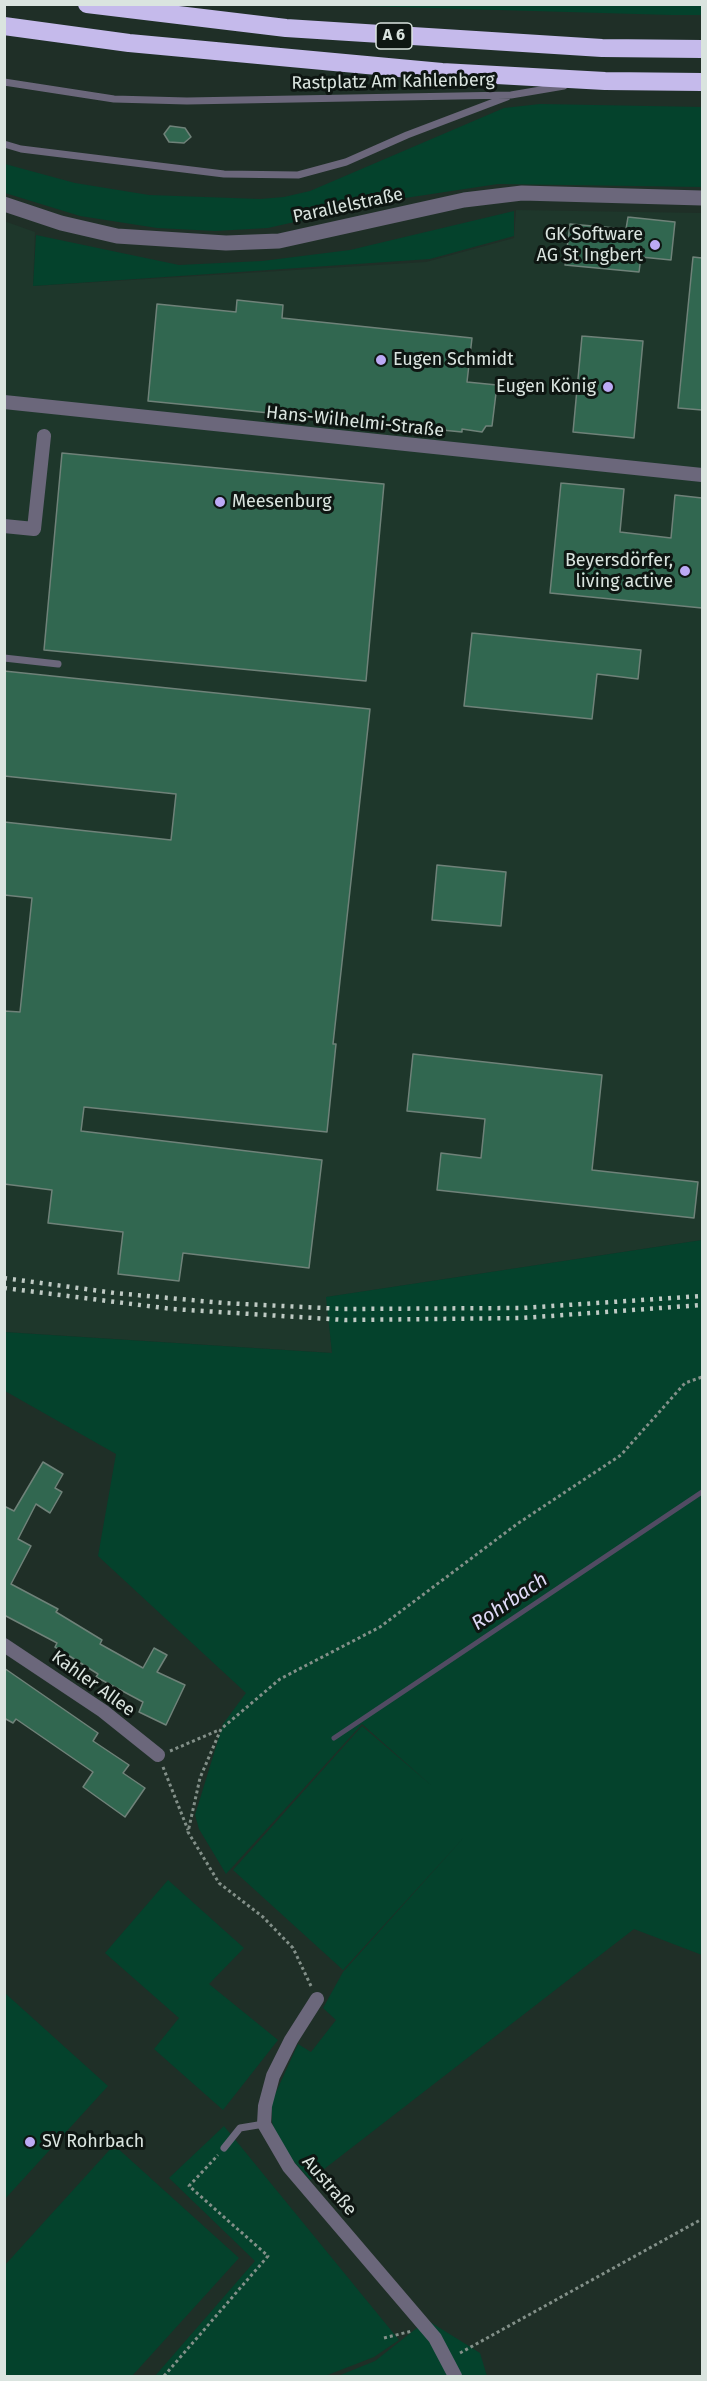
<!DOCTYPE html>
<html>
<head>
<meta charset="utf-8">
<style>
	body { margin:0 }
	#map { position:relative; width:707px; height:2381px; overflow:hidden; background:#1f2f27; font-family:"Fira Sans",sans-serif }
	canvas { display:block }
	.frame { position:absolute; inset:0; border:6px solid #dae4df; pointer-events:none }
</style>
</head>
<body>
<div id="map">
<canvas width="707" height="2381"></canvas>
<div class="frame"></div>
</div>
<script>
const ctx = document.querySelector('canvas').getContext('2d');
ctx.lineJoin = 'round';
function paint(path, color) { ctx.fillStyle = color; ctx.fill(path, 'evenodd'); }
const toPath = rows => new Path2D(rows.map(r => 'M' + r).join(''));
function stroke(path, color, width, dash) { ctx.strokeStyle = color; ctx.lineWidth = width; ctx.lineCap = dash ? 'butt' : 'round'; ctx.setLineDash(dash || []); ctx.stroke(path); }
function write(font, color, halo, rows, align = 'center') {
  ctx.font = font + ' "Fira Sans",sans-serif'; ctx.lineWidth = 6; ctx.setLineDash([]); ctx.textBaseline = 'middle'; ctx.strokeStyle = halo; ctx.fillStyle = color; for (const [text, x, y, turn = 0] of rows) {
    ctx.save(); ctx.translate(x, y); ctx.rotate((+turn || 0) * Math.PI / 180); ctx.textAlign = isNaN(turn) ? turn : align; if (halo) ctx.strokeText(text, 0, 0); ctx.fillText(text, 0, 0); ctx.restore();
  }
}
paint(toPath([
	[516,210,702,213,702,1240,327,1297,332,1353,5,1332,4,221,35,232,33,286,426,262,514,238]
]), '#1e372b');
paint(toPath([
	[702,4,702,15,671,15,328,5],
	[540,104,702,107,702,187,498,184,392,200,268,228,215,231,157,228,80,216,5,193,5,164,75,183,149,195,260,199,284,197,310,191,504,108],
	[514,211,514,236,430,259,33,286,36,235,179,265,262,261,350,250],
	[702,1240,702,1955,634,1929,310,2180,279,2145,272,2122,272,2101,298,2044,311,2052,336,2020,323,2008,343,1972,466,1835,343,1970,233,1870,362,1726,432,1786,362,1724,226,1874,199,1829,195,1815,223,1724,246,1693,98,1556,116,1454,5,1391,4,1332,332,1353,326,1297],
	[168,1880,244,1948,209,1984,278,2040,223,2110,154,2049,179,2018,105,1953],
	[5,1993,108,2086,5,2199],
	[224,2126,399,2340,374,2357,325,2376,155,2376,255,2261,169,2178],
	[114,2145,239,2258,132,2376,5,2376,5,2265],
	[427,2320,480,2353,487,2376,338,2376,375,2361]
]), '#04422c');
stroke(toPath([
	[334,1738,702,1492]
]), '#524b63', 5);
const building = toPath([
	[170,126,185,128,191,137,184,143,169,142,164,134,170,126],
	[628,217,675,222,671,260,641,257,639,272,565,265,570,224,626,229,628,217],
	[693,257,702,258,702,410,678,408,693,257],
	[237,300,283,305,282,318,472,338,467,382,497,385,492,426,486,426,482,432,462,429,462,432,148,401,157,304,236,312,237,300],
	[582,336,643,341,634,438,573,432,582,336],
	[62,453,384,484,366,681,44,650,62,453],
	[561,483,624,489,620,532,671,538,675,495,702,498,702,608,550,593,561,483],
	[472,633,641,650,638,679,597,674,592,719,464,706,472,633],
	[4,671,370,709,333,1044,336,1044,327,1132,84,1107,81,1131,322,1160,309,1268,183,1253,179,1281,118,1274,123,1232,48,1223,52,1190,4,1184,4,1011,20,1012,32,898,4,895,4,822,171,840,176,794,4,776,4,671],
	[437,865,506,872,501,926,432,920,437,865],
	[413,1054,602,1075,592,1170,698,1182,694,1218,437,1190,441,1153,481,1158,485,1119,407,1111,413,1054],
	[43,1462,63,1474,55,1488,62,1492,50,1513,36,1504,18,1539,31,1546,11,1584,58,1609,56,1612,102,1640,100,1644,143,1668,154,1648,167,1655,157,1672,185,1685,166,1725,139,1712,143,1702,96,1677,98,1674,55,1647,57,1643,4,1615,4,1506,14,1511,43,1462],
	[4,1668,98,1733,93,1741,129,1765,123,1773,145,1788,125,1817,83,1787,93,1772,16,1719,13,1723,4,1718,4,1668]
]);
paint(building, '#316750');
stroke(building, '#6f8279', 1.5);
stroke(toPath([
	[170,1751,219,1730],
	[163,1767,188,1830],
	[311,1986,293,1948,263,1917,219,1883,188,1832,200,1778,221,1729,280,1679,380,1627,517,1524,621,1455,685,1383,702,1377],
	[384,2338,412,2331],
	[460,2353,702,2219],
	[164,2376,268,2256,189,2186,218,2155]
]), '#839089', 3, [3, 3]);
stroke(toPath([
	[4,82,114,99,187,101,511,95,564,86],
	[4,144,21,149,224,174,298,175,346,162,407,135,507,97],
	[4,658,58,664],
	[224,2148,240,2128,264,2124]
]), '#6b677b', 7);
stroke(toPath([
	[4,402,702,475],
	[4,526,34,529,44,436],
	[4,1645,103,1711,158,1755],
	[317,1999,291,2040,273,2076,265,2106,264,2124,289,2167,435,2338,455,2376]
]), '#6b677b', 14);
stroke(toPath([
	[4,204,61,223,117,236,226,243,279,241,464,200,522,193,702,198]
]), '#6b677b', 15);
stroke(toPath([
	[87,4,286,28,602,48,702,49],
	[4,26,129,43,442,72,605,81,702,82]
]), '#c5baeb', 18);
stroke(toPath([
	[4,1278,115,1293,223,1303,343,1309,522,1308,702,1296],
	[4,1288,172,1309,345,1320,522,1318,702,1305]
]), '#bfcac4', 4.5, [3, 6]);
for (const [x, y, r, color] of [
	[655,245,6,"#bcaaf5"],
	[381,360,6,"#bcaaf5"],
	[608,387,6,"#bcaaf5"],
	[220,502,6,"#bcaaf5"],
	[685,571,6,"#bcaaf5"],
	[30,2142,6,"#bcaaf5"]
]) { const dot = new Path2D(); dot.arc(x, y, r, 0, 2 * Math.PI); ctx.fillStyle = color; ctx.fill(dot); stroke(dot, '#0e1612', 2); }
for (const [x, y, w] of [
	[394,36,36]
]) { const box = new Path2D(); box.roundRect(x - w / 2, y - 13, w, 26, 4.5); ctx.fillStyle = '#0e1612'; ctx.fill(box); stroke(box, '#dae4df', 1.5); }
write('bold 16px', '#dae4df', null, [
	["A 6",394,36]
]);
write('18px', '#dae4df', '#0e1612', [
	["Rastplatz Am Kahlenberg",393,82,-1],
	["Parallelstraße",348,206,-12],
	["Hans-Wilhelmi-Straße",355,422,6],
	["Kahler Allee",93,1684,36],
	["Austraße",329,2186,49]
]);
write('18px', '#dae4df', '#0e1612', [
	["GK Software",643,235],
	["AG St Ingbert",643,256],
	["Eugen Schmidt",393,360,"left"],
	["Eugen König",596,387],
	["Meesenburg",232,502,"left"],
	["Beyersdörfer,",673,561],
	["living active",673,582],
	["SV Rohrbach",42,2142,"left"]
], 'right');
write('italic 20px', '#e0daf7', '#0e1612', [
	["Rohrbach",510,1602,-34]
]);
</script>
</body>
</html>
